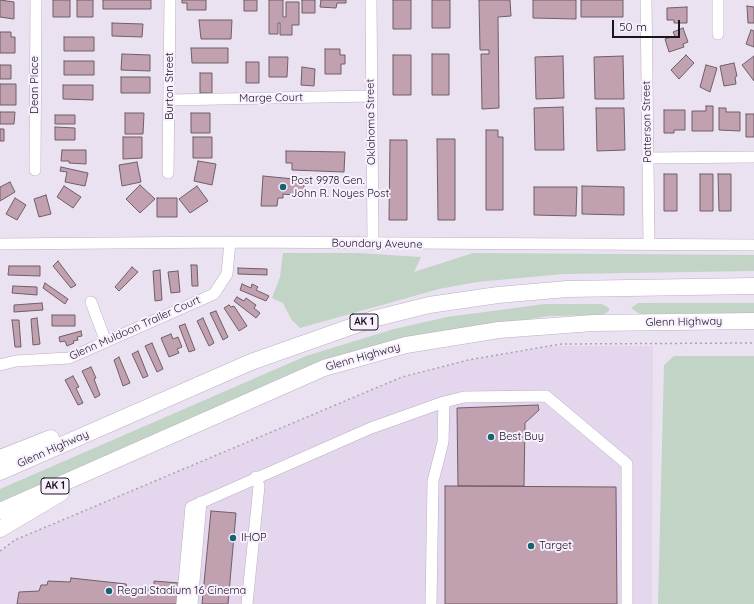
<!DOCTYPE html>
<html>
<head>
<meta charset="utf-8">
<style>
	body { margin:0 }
	#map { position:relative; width:754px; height:604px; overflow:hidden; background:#ebe2f1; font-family:Quicksand,sans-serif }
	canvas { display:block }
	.scale { position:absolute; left:612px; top:20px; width:68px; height:18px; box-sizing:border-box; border:2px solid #19161b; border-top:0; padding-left:5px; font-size:12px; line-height:14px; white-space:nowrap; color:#19161b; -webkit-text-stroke:3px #f8efff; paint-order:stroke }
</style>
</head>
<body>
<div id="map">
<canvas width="754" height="604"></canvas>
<div class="scale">50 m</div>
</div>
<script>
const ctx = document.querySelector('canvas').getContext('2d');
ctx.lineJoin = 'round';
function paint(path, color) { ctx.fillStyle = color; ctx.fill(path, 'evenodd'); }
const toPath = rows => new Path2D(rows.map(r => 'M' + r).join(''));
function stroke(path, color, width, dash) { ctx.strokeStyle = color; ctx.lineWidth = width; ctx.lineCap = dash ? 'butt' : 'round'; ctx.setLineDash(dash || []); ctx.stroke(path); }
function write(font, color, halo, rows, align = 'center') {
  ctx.font = font + ' Quicksand,sans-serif'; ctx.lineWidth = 4; ctx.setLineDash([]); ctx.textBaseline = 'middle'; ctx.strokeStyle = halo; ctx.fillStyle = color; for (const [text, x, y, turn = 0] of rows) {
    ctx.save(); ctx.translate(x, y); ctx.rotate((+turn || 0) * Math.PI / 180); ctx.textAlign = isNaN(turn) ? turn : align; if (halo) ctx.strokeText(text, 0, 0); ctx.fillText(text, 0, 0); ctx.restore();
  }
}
paint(toPath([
	[551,346,653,346,652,604,0,604,0,551,15,540,402,377,468,360]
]), '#e4d7ed');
paint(toPath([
	[283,253,358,253,421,257,414,272,473,253,754,255,754,271,564,274,477,282,439,289,300,328,291,319,283,303,272,298,280,277],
	[638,303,754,303,754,313,640,314,631,308],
	[545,304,602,304,609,308,609,311,603,315,549,316,444,332,308,368,0,503,0,489,306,356,394,329,447,317],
	[674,356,754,356,754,604,658,604,664,365]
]), '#c1d4c6');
const building = toPath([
	[0,0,14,2,14,19,0,17,0,0],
	[53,0,70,0,70,17,53,17,53,0],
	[77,0,93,0,93,17,77,17,77,0],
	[103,0,151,0,151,9,103,9,103,0],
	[182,0,206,0,206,10,187,10,187,3,182,3,182,0],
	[244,0,257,0,257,11,244,11,244,0],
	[269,0,283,0,283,17,286,17,286,2,299,2,299,25,292,25,292,35,280,35,280,23,278,23,278,34,269,34,269,0],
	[302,0,315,0,315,13,302,13,302,0],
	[321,0,346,0,346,3,337,3,336,8,320,7,321,0],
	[393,0,411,0,411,29,393,29,393,0],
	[432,0,450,0,450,28,432,28,432,0],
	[479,0,510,0,511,16,498,17,499,108,482,109,481,54,489,54,489,50,480,50,479,0],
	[533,0,576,0,576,19,533,18,533,0],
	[581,0,623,0,623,17,581,17,581,0],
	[747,6,754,7,754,23,748,23,747,6],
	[687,7,687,23,674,23,674,20,667,20,667,8,687,7],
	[199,20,232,20,231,39,201,39,199,20],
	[112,23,143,24,142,37,112,36,112,23],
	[683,28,688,42,683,44,684,47,669,52,665,39,675,36,673,32,683,28],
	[751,30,754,31,754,47,746,44,751,30],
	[0,32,11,32,11,37,15,37,15,53,0,53,0,32],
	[64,37,94,37,94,51,64,51,64,37],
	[191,48,228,48,228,63,192,63,191,48],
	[325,49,340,49,340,55,345,55,345,64,341,64,341,74,325,74,325,49],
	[122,54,150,55,150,71,121,70,122,54],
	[432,54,449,54,449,95,432,95,432,54],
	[393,55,411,55,411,95,393,95,393,55],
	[686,55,694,63,679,79,671,70,686,55],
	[563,56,564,98,536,99,535,57,563,56],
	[623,56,624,99,595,99,594,57,623,56],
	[754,56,754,81,742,65,754,56],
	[269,57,288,57,287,77,269,77,269,57],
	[64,61,94,61,94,75,64,75,64,61],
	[246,62,259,62,259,83,246,83,246,62],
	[734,63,737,76,735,77,736,84,724,86,720,66,734,63],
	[0,65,11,65,11,79,0,79,0,65],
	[706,65,717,68,710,92,700,87,706,65],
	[302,67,315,69,314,86,301,85,302,67],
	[200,73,212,73,212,93,200,93,200,73],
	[121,77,150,77,150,93,121,93,121,77],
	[0,84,16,84,16,105,0,105,0,84],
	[63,85,93,85,93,100,63,99,63,85],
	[706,106,713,106,713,131,692,131,692,111,706,111,706,106],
	[563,107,564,150,535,150,534,108,563,107],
	[596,108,624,108,625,150,597,151,596,108],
	[719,108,726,108,726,112,740,112,740,131,719,130,719,108],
	[664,110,685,110,685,130,674,130,674,133,664,133,664,110],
	[0,112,15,112,14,124,0,124,0,112],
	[125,113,144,113,143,134,125,134,125,113],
	[191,113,210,113,210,133,191,133,191,113],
	[746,114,754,114,754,137,746,137,746,114],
	[55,115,75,115,75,124,55,124,55,115],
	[55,127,75,128,75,140,55,140,55,127],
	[0,129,4,129,4,141,0,141,0,129],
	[486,130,498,130,498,137,503,137,503,210,486,210,486,130],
	[123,137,142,137,142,158,123,159,123,137],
	[193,137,212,137,212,158,193,158,193,137],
	[437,139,455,139,455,220,438,220,437,139],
	[390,140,407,140,407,220,389,220,390,140],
	[62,150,86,150,86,164,69,163,69,161,61,161,62,150],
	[286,151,345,152,344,172,292,170,292,163,286,163,286,151],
	[198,161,216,164,212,185,194,181,198,161],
	[137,162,141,182,122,186,119,165,137,162],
	[61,167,88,173,85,186,65,182,67,172,60,171,61,167],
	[664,174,677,174,677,211,664,211,664,174],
	[700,174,713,174,713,211,700,211,700,174],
	[718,174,731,174,731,211,719,211,718,174],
	[263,176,304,180,304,196,283,194,283,198,278,198,277,206,261,206,263,176],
	[10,182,15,192,0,201,0,187,10,182],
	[140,185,155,199,140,213,126,199,140,185],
	[64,186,81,197,73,208,57,197,64,186],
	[197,186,208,201,190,213,179,199,197,186],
	[582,186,624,187,624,215,582,214,582,186],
	[534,187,577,187,576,216,534,215,534,187],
	[46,195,51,214,39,217,34,199,46,195],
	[15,198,26,205,17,220,6,214,15,198],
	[157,198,177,198,177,217,157,217,157,198],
	[58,261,76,285,71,288,53,266,58,261],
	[191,265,197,265,198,286,192,286,191,265],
	[9,266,40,266,40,276,8,275,9,266],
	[132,267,138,272,119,291,115,287,132,267],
	[238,268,267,269,267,275,238,274,238,268],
	[160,270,162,300,155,301,153,271,160,270],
	[178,271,180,292,171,293,168,272,178,271],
	[45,283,68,299,65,304,43,288,45,283],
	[242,284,251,288,252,284,258,287,256,290,269,296,266,301,240,290,242,284],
	[13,286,37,287,37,295,12,293,13,286],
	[237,297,244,301,246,298,256,305,254,308,260,313,256,318,234,301,237,297],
	[42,303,43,310,14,312,14,305,42,303],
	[229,305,231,307,234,306,247,326,239,331,224,308,229,305],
	[216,311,228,337,223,340,210,313,216,311],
	[52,315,75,315,75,326,52,326,52,315],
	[37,318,40,344,33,345,31,319,37,318],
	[203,318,214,343,209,346,197,321,203,318],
	[12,320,19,320,21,347,15,347,12,320],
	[185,324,195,350,189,352,179,326,185,324],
	[81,331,82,336,77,337,78,340,73,341,74,343,67,346,65,341,60,342,59,337,81,331],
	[171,334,173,339,178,337,182,347,177,349,179,353,169,357,161,338,171,334],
	[152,343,163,369,157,372,145,346,152,343],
	[138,351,148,376,143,378,132,354,138,351],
	[119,357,130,383,123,386,114,360,119,357],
	[91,367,96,378,94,379,100,395,95,398,82,371,91,367],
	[73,376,79,387,76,388,83,403,78,405,65,380,73,376],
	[538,405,539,410,525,423,524,486,458,486,457,408,538,405],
	[445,486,616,487,617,604,445,604,445,486],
	[211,511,236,513,228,604,202,604,211,511],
	[71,578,126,584,127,589,148,591,148,587,154,587,154,581,179,583,177,604,17,604,19,592,39,591,41,585,47,585,48,581,70,582,71,578]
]);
paint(building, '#c1a0af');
stroke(building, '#6e5f66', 1);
const minor = toPath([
	[371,0,373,244],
	[646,0,649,244],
	[718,34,718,0],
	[170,100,371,96],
	[648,158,754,157],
	[35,170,36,0],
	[168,173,170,0],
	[0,244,230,242,754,245],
	[91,302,106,342],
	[0,365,16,361,69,358,214,294,227,274,230,242],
	[182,604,191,507,371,428,444,402,464,397,546,396,627,464,627,604],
	[192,604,201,502],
	[247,604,259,486,256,477],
	[431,604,433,481,443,442,444,402]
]);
const highway = toPath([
	[0,458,51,438],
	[0,472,251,362,373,319,429,305,498,295,567,289,754,286],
	[0,511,324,368,406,345,499,330,593,323,754,321],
	[0,529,61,493]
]);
stroke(minor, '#b9b0bf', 12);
stroke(highway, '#b9b0bf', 17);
stroke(toPath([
	[0,551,15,540,402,377,468,360,561,344,754,343]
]), '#a9a2ae', 1.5, [2, 3]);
stroke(minor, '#fff', 11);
stroke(highway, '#fff', 16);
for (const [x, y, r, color] of [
	[283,187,4,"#17636e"],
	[491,437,4,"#17636e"],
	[233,538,4,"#17636e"],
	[531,546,4,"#17636e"],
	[109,591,4,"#17636e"]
]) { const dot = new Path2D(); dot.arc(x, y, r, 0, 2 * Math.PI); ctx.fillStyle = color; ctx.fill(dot); stroke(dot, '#f8efff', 1.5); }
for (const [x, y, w] of [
	[364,322,28],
	[55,486,28]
]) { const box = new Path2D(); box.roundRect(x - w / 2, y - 8, w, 16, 3); ctx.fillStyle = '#f8efff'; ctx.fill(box); stroke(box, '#19161b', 1); }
write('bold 10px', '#19161b', null, [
	["AK 1",364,322],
	["AK 1",55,486]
]);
write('11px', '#19161b', '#f8efff', [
	["Dean Place",35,85,-90],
	["Burton Street",170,86,-90],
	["Marge Court",271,98,-1],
	["Oklahoma Street",371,122,-91],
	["Patterson Street",647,122,-91],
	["Boundary Aveune",377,244,1],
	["Glenn Highway",684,322,-1],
	["Glenn Muldoon Trailer Court",135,328,-24],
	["Glenn Highway",363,357,-16],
	["Glenn Highway",53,449,-24]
]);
write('11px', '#19161b', '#f8efff', [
	["Post 9978 Gen.",291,181],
	["John R. Noyes Post",291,194],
	["Best Buy",499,437],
	["IHOP",241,538],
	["Target",539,546],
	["Regal Stadium 16 Cinema",117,591]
], 'left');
</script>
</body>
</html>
